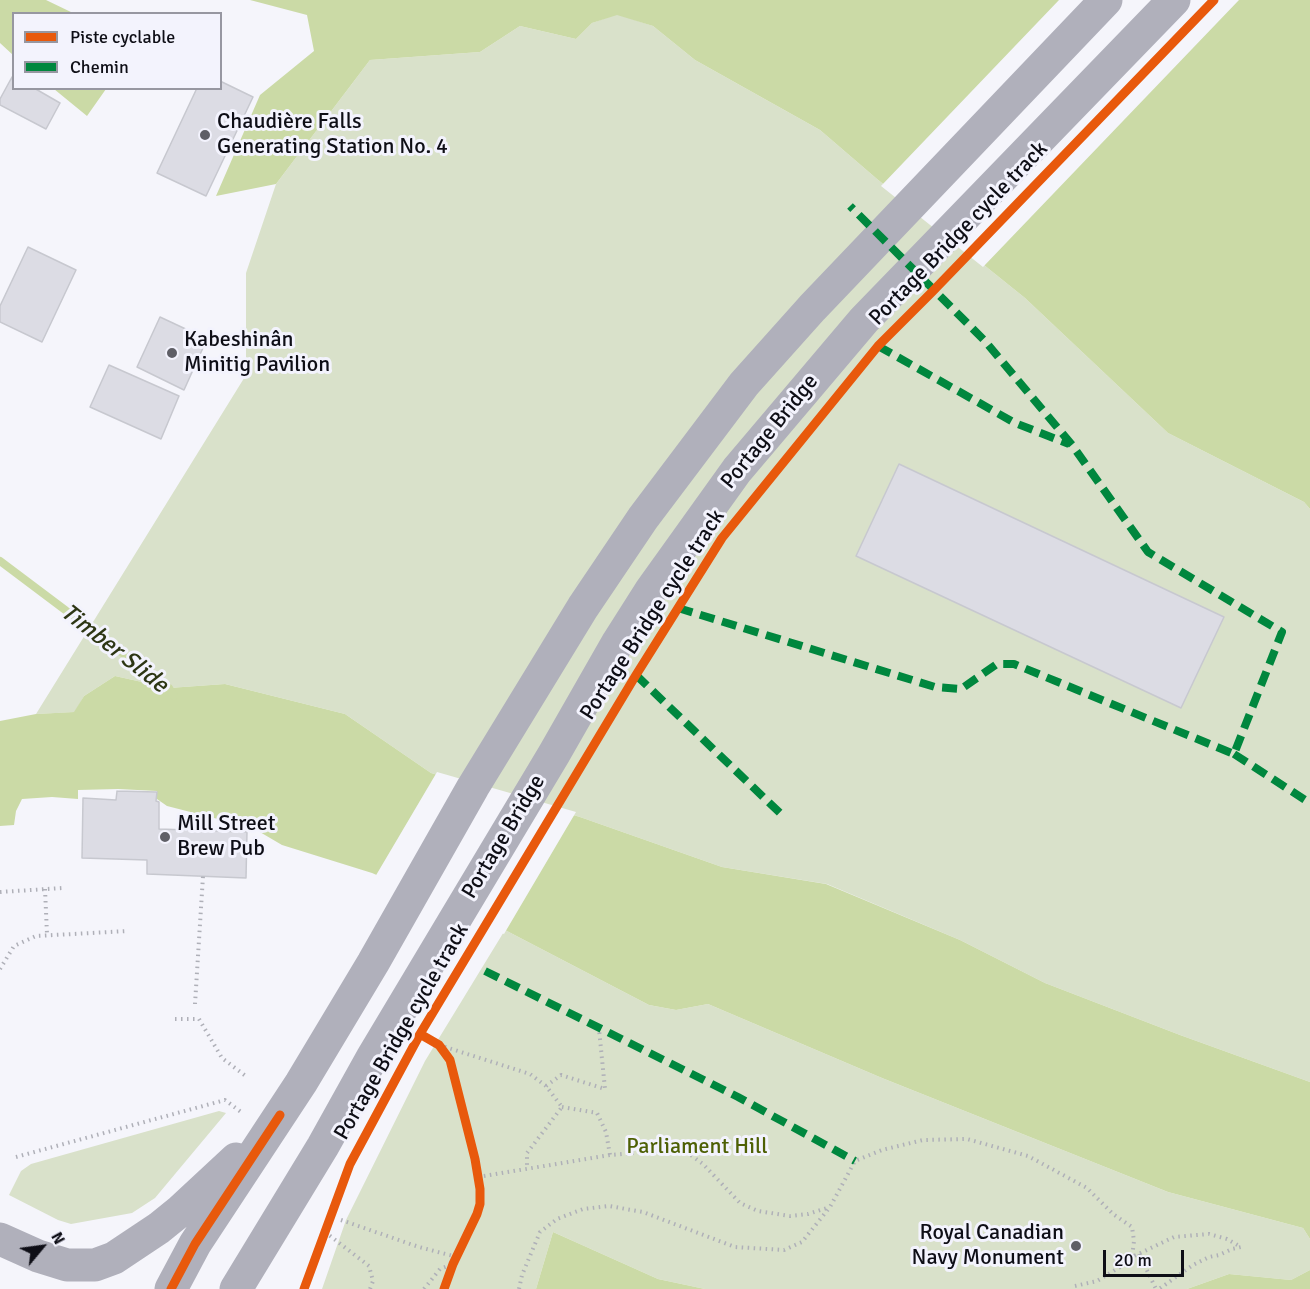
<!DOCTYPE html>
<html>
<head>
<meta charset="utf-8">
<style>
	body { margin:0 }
	#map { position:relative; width:1310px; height:1289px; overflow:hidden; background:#f5f5fb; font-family:Signika,sans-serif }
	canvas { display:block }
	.legend { position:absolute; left:12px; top:12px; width:210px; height:78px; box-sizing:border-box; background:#f3f3fd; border:2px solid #9797a1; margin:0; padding:8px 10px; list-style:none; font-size:18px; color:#0e0e16 }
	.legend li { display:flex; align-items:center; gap:12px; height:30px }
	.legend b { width:30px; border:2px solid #9797a1 }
	.north { position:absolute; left:12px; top:1217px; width:60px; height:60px; -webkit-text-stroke:4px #f3f3fd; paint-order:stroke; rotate:61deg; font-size:16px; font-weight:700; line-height:24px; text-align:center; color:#0e0e16 }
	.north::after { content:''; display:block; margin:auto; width:21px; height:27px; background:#0e0e16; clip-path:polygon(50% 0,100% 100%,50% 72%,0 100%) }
	.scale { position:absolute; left:1103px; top:1250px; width:81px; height:27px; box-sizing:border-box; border:3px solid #0e0e16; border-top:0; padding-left:8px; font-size:18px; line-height:21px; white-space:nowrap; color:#0e0e16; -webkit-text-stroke:4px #f3f3fd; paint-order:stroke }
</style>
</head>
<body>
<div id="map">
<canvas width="1310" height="1289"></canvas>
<ul class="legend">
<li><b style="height:8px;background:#e8590c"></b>Piste cyclable</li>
<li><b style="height:8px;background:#00873e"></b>Chemin</li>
</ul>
<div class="north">N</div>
<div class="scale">20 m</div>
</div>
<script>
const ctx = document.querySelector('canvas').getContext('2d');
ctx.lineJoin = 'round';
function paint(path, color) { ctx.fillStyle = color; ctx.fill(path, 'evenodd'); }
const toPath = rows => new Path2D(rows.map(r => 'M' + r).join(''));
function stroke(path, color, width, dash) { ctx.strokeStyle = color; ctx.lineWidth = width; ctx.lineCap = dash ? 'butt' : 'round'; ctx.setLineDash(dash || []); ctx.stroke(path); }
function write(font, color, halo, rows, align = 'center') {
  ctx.font = font + ' Signika,sans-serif'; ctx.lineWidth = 6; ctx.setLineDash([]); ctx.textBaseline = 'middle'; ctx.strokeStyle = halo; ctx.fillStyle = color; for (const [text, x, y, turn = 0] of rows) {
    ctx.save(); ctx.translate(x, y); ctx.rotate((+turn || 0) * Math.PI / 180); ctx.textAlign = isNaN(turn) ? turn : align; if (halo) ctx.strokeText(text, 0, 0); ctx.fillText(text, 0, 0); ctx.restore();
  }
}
paint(toPath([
	[617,14,653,26,695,60,820,130,877,179,1025,298,1168,433,1304,502,1310,509,1310,1082,1180,1035,1045,983,960,940,827,884,722,867,580,817,431,773,345,714,225,684,169,688,115,676,84,696,75,712,36,714,246,375,246,273,276,184,370,60,480,52,520,26,576,39,592,23],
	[505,930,649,1005,676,1010,708,1004,882,1078,1168,1192,1303,1228,1310,1239,1310,1270,1291,1280,1229,1274,1187,1289,705,1289,658,1279,553,1232,536,1289,322,1289,346,1220,425,1061],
	[219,1111,226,1113,155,1198,132,1213,71,1224,58,1220,9,1195,21,1171,31,1164]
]), '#d9e1ca');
paint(toPath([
	[0,0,46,0,73,13,14,14,13,55,0,43],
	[250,0,1310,0,1310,509,1304,502,1168,433,1025,298,877,179,820,130,695,60,653,26,617,15,592,23,576,39,520,26,480,52,370,60,276,184,216,196,260,95,314,51,307,15],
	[54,89,106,88,106,89,87,116],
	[115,676,169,688,225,684,345,714,431,773,580,817,722,867,826,884,960,940,1045,983,1180,1035,1310,1082,1310,1239,1303,1228,1168,1192,882,1078,708,1004,676,1010,649,1005,505,930,372,873,282,845,253,828,167,806,157,799,157,791,118,789,78,790,78,799,52,797,22,799,16,811,14,825,0,826,0,721,36,714,74,712,84,696],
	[553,1232,658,1279,705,1289,536,1289],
	[1310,1270,1310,1289,1187,1289,1229,1274,1291,1280]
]), '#cbdaa6');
paint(toPath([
	[1059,0,1239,0,983,267,881,186],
	[437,772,576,812,504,934,375,877]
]), '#f5f5fb');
stroke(toPath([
	[0,561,169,688,174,696]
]), '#cbdaa6', 8);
const building = toPath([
	[12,77,14,88,34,88,60,103,46,129,0,105,0,99,12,77],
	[220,81,253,97,206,196,157,173,197,88,220,88,220,81],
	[28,247,76,270,42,342,0,322,0,306,28,247],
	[160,317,207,339,184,390,137,367,160,317],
	[109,365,179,396,161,439,90,407,109,365],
	[899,464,1224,617,1181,708,856,556,899,464],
	[117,791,157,792,156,801,159,802,159,829,247,832,246,878,147,874,147,860,82,858,83,798,116,800,117,791]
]);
paint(building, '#dcdce4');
stroke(building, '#c7c8cf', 1.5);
stroke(toPath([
	[45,889,47,934],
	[0,892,63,888],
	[0,969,14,946,36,936,128,931],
	[195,1004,203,876],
	[175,1019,199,1019,222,1058,247,1077],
	[439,1045,530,1074,546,1086,562,1107,527,1153,527,1169],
	[546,1086,561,1075,605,1089,599,1029],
	[562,1107,597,1113,606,1132,610,1155],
	[16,1157,225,1100,241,1112],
	[478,1177,610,1155,669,1150,688,1153,703,1164,740,1203,758,1211,790,1216,808,1214,830,1207],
	[341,1220,419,1247,457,1257],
	[325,1232,369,1266,373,1281,370,1289],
	[1139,1254,1156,1289],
	[1075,1286,1097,1281,1120,1267,1132,1257],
	[424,1289,440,1269,453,1264],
	[519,1289,522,1275,540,1232,557,1219,583,1209,609,1206,643,1212,735,1247,784,1250,802,1242,830,1207,855,1161,882,1150,923,1140,967,1139,1028,1156,1087,1188,1113,1214,1132,1227,1134,1241,1132,1257,1174,1237,1209,1234,1227,1239,1241,1247,1232,1249,1219,1255,1209,1257,1193,1265,1159,1289]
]), '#afb0b8', 4, [1.5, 4.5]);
stroke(toPath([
	[0,1239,38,1256,67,1265,95,1265,114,1258,159,1228,180,1211,236,1159],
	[171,1289,195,1244,301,1083,373,963,473,787,583,607,643,518,744,384,812,308,1106,0],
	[236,1289,323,1146,372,1058,554,754,618,642,651,590,737,470,864,320,1174,0]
]), '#b0b0bb', 33);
stroke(toPath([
	[878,346,1015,423,1069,444],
	[678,608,935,687,961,689,997,664,1014,664,1234,754,1282,632,1148,552,1072,445,985,341,850,206],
	[636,675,781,814],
	[1234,754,1310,803],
	[485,971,738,1097,855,1161]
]), '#00873e', 8, [15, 8]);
stroke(toPath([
	[420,1034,439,1045,450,1060,475,1159,480,1189,480,1204,477,1214,453,1264,444,1289],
	[171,1289,195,1244,280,1115],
	[304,1289,350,1164,420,1034,636,675,722,538,878,346,932,292,1214,0]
]), '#e8590c', 9);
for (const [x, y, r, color] of [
	[205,135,6,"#5f5f66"],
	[172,353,6,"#5f5f66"],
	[165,837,6,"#5f5f66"],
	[1076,1246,6,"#5f5f66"]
]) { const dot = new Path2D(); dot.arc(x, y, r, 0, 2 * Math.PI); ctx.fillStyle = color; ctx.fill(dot); stroke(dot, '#f3f3fd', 2); }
write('22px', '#0e0e16', '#f3f3fd', [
	["Chaudière Falls",217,122],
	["Generating Station No. 4",217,147],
	["Kabeshinân",184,340],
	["Minitig Pavilion",184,365],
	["Mill Street",177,824],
	["Brew Pub",177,849],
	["Royal Canadian",1064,1233,"right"],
	["Navy Monument",1064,1258,"right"]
], 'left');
write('22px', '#0e0e16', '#f3f3fd', [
	["Portage Bridge cycle track",959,234,-46],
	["Portage Bridge",770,432,-51],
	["Portage Bridge cycle track",653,615,-57],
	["Portage Bridge",504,837,-59],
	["Portage Bridge cycle track",402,1032,-60]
]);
write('22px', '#4e6005', '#f3f3fd', [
	["Parliament Hill",697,1147]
]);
write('italic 24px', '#2d3614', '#f3f3fd', [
	["Timber Slide",114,649,38]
]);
</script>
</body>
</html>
